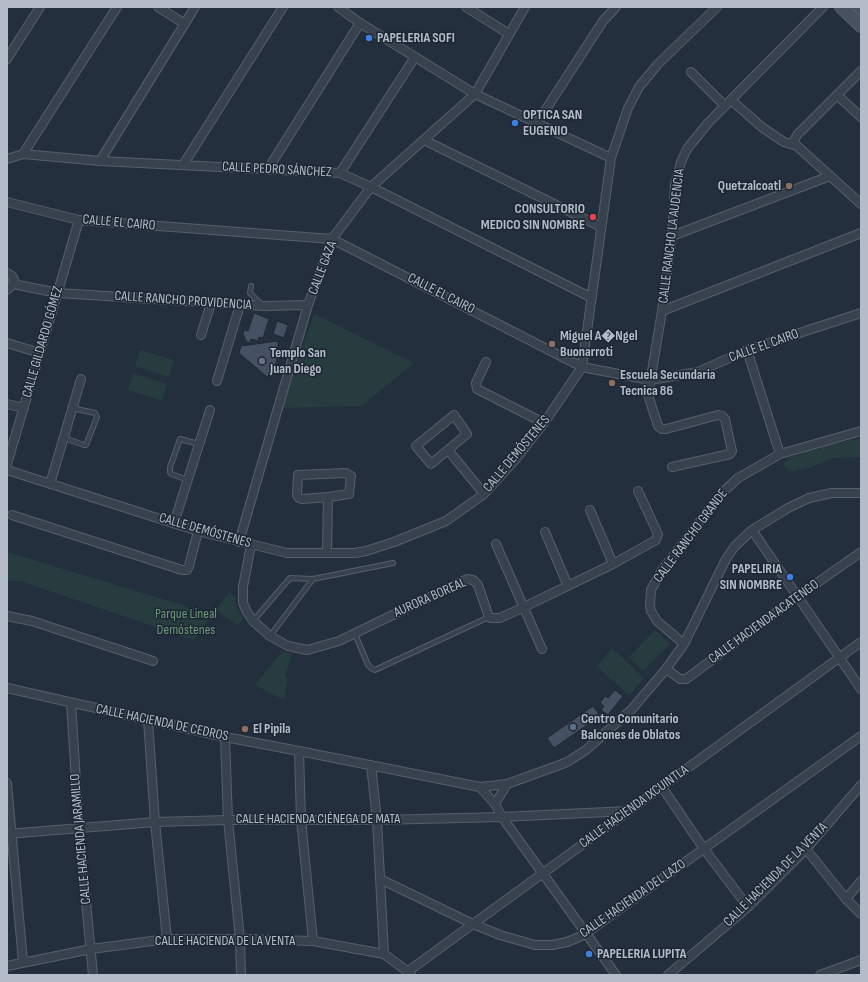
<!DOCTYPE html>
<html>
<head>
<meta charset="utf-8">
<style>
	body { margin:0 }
	#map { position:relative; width:868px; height:982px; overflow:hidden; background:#242f3e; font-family:"Sofia Sans Condensed",sans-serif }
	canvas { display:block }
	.frame { position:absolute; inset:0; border:8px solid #b4bcc9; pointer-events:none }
</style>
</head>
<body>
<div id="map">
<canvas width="868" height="982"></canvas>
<div class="frame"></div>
</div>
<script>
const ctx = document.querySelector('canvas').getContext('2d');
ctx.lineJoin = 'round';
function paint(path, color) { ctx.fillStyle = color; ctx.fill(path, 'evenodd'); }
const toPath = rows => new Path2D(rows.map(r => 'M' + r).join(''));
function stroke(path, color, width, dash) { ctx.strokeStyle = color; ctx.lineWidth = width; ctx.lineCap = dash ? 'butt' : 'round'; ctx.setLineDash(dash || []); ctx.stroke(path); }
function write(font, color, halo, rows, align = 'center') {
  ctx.font = font + ' "Sofia Sans Condensed",sans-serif'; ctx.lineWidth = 3; ctx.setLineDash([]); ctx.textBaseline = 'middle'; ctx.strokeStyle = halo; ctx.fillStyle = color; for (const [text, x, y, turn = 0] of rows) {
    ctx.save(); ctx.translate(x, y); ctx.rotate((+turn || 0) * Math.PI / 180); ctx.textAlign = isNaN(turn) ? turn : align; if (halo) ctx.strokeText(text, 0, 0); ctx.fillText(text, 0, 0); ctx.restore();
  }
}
paint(toPath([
	[314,314,414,363,362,406,282,408],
	[140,350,174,360,169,377,135,366],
	[133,373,167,384,162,401,128,390],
	[861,438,861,457,833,458,809,468,788,472,783,463,791,457,821,447],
	[7,552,212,614,194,640,20,581,7,581],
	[229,592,235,596,237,609,243,619,237,625,216,610],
	[655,630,670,644,643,671,629,657],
	[612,648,644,678,629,696,597,666],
	[282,651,292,654,285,676,288,678,284,700,255,685]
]), '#263c3f');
const building = toPath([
	[254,313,269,319,263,338,259,337,258,341,251,339,249,343,246,341,243,334,244,330,248,331,254,313],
	[277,321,288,325,284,338,273,334,277,321],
	[278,341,278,354,275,367,267,377,239,353,241,346,278,341],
	[615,690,623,696,608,715,601,710,604,706,600,703,605,696,608,698,615,690],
	[593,706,600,716,554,748,547,738,593,706]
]);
paint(building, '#455162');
stroke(building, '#1f2835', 1);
const lane = toPath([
	[251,286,250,293,262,305],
	[64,438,84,445,86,445,97,417,95,413,72,408],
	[188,480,171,474,170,472,170,467,180,439,199,444],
	[253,621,290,578,313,579,393,563],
	[355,634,368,665,372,669,375,670,489,617],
	[270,636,313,579]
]);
const street = toPath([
	[158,7,185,24],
	[338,7,360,23,475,94,611,158],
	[466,7,509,34],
	[7,59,40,7],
	[861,71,797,135,794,141,797,146,861,204],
	[691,72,725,106],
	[837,95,861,117],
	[731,100,763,128,784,142,797,146],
	[537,123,603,21,616,7],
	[424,140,601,227],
	[23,154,117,7],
	[7,159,23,154,100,161,340,173,371,187,592,298],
	[100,161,195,7],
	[183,165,283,7],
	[268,169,360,23],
	[340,173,415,57],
	[7,202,79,220,332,239,582,367,650,380,698,372,747,350,861,313],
	[672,236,830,176],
	[7,273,12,276,14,280,13,284,7,290],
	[13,284,58,293,264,306,308,305],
	[662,311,861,233],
	[201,335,211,303],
	[7,343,40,353],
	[747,350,780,454],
	[486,362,476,383,477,389,544,423],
	[217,381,240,305],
	[7,404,24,408],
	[454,415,467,434,431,464,416,446,454,415],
	[448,450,484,494],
	[7,464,79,220],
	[672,467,730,454,732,451,725,419,722,416,718,415,666,429,662,429,658,426,648,395,662,311,672,236,675,185,681,162,687,149,708,123,823,7],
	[7,470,198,531,287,553,355,553,366,551,394,542,446,521,484,494,515,460,544,423,582,367,611,158,628,108,639,87,658,64,717,7],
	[50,484,81,379],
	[590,510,613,564],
	[12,515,182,570,187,570,189,566,198,531],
	[174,523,210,410],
	[752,530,861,689],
	[545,532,568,586],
	[239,542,308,305,332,239,371,187,475,94,525,7],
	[496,544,542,649],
	[251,545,243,587,243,603,247,612,253,621,270,636,288,646,307,650,339,641,467,579,473,580,478,585,489,617,491,618,500,618,524,607,613,564,656,540,658,534,638,491],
	[327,553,328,497,349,494,351,476,346,473,298,475,297,495,299,498,302,499,328,497],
	[7,616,32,621,153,661],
	[684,644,657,621,651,611,650,606,651,590,662,570,722,493,738,478,780,454,861,431],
	[666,669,680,679,686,679,797,597,861,552],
	[7,688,225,737,299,751,480,787,507,784,565,763,572,759,586,750,632,709,666,669,684,644,726,559,735,546,752,530,788,508,809,498,832,493,861,493],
	[71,703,79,828,93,975],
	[148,720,155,822,167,939],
	[225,737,228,820,240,939,241,975],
	[299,751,301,820,313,941],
	[371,765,377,820,384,954],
	[7,783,23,962],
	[480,787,495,804,502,817,616,975],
	[662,787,704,849,748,907],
	[495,804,507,784],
	[7,834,155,822,228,820,377,820,502,817,629,811],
	[806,849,846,899,861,914],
	[380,879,473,924,500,935,535,945,552,945,567,942,577,938,585,934,861,736],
	[846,899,861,881],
	[7,966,91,949,167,939,240,939,313,941,384,954,411,974],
	[408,975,407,972,861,642],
	[668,975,748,907,806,849,861,785],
	[820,975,861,960]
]);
const secondary = toPath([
	[841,7,861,26],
	[860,7,861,8]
]);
stroke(lane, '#565f6c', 6);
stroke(street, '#565f6c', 10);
stroke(secondary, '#565f6c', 14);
stroke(lane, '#38414e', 4);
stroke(street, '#38414e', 8);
stroke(secondary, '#465061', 12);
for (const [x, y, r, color] of [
	[369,38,4,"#3f7fe0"],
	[515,123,4,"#3f7fe0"],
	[789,186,4,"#8d6e63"],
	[593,217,4,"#e0444e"],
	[552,344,4,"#8d6e63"],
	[262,361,4,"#6b7280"],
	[612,383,4,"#8d6e63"],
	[790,577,4,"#3f7fe0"],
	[573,727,4,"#5c6f8a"],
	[245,729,4,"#8d6e63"],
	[589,954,4,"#3f7fe0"]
]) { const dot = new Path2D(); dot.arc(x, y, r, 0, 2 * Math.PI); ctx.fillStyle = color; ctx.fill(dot); stroke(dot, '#1d2633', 1.5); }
write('bold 14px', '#b4bcc9', '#1d2633', [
	["PAPELERIA SOFI",377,38],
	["OPTICA SAN",523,115],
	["EUGENIO",523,131],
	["Quetzalcoatl",781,186,"right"],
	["CONSULTORIO",585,209,"right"],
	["MEDICO SIN NOMBRE",585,225,"right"],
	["Miguel A�Ngel",560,336],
	["Buonarroti",560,352],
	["Templo San",270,353],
	["Juan Diego",270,369],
	["Escuela Secundaria",620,375],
	["Tecnica 86",620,391],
	["PAPELIRIA",782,569,"right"],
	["SIN NOMBRE",782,585,"right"],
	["Centro Comunitario",581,719],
	["Balcones de Oblatos",581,735],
	["El Pipila",253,729],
	["PAPELERIA LUPITA",597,954]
], 'left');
write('14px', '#b4bcc9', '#1d2633', [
	["CALLE PEDRO SÁNCHEZ",277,170,3],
	["CALLE EL CAIRO",119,223,5],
	["CALLE RANCHO LA AUDENCIA",672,236,-83],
	["CALLE GAZA",323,268,-69],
	["CALLE EL CAIRO",441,294,27],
	["CALLE RANCHO PROVIDENCIA",183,301,4],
	["CALLE GILDARDO GÓMEZ",43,342,-74],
	["CALLE EL CAIRO",764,346,-20],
	["CALLE DEMÓSTENES",517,454,-50],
	["CALLE DEMÓSTENES",205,531,16],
	["CALLE RANCHO GRANDE",691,536,-53],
	["AURORA BOREAL",430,598,-24],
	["CALLE HACIENDA ACATENGO",764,622,-36],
	["CALLE HACIENDA DE CEDROS",162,723,12],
	["CALLE HACIENDA IXCUINTLA",634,807,-36],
	["CALLE HACIENDA CIÉNEGA DE MATA",318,819],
	["CALLE HACIENDA JARAMILLO",81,839,-95],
	["CALLE HACIENDA DE LA VENTA",776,875,-45],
	["CALLE HACIENDA DEL LAZO",633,899,-35],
	["CALLE HACIENDA DE LA VENTA",225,941]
]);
write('14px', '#6b9a76', '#1d2633', [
	["Parque Lineal",186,614],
	["Demóstenes",186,630]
]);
</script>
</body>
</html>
